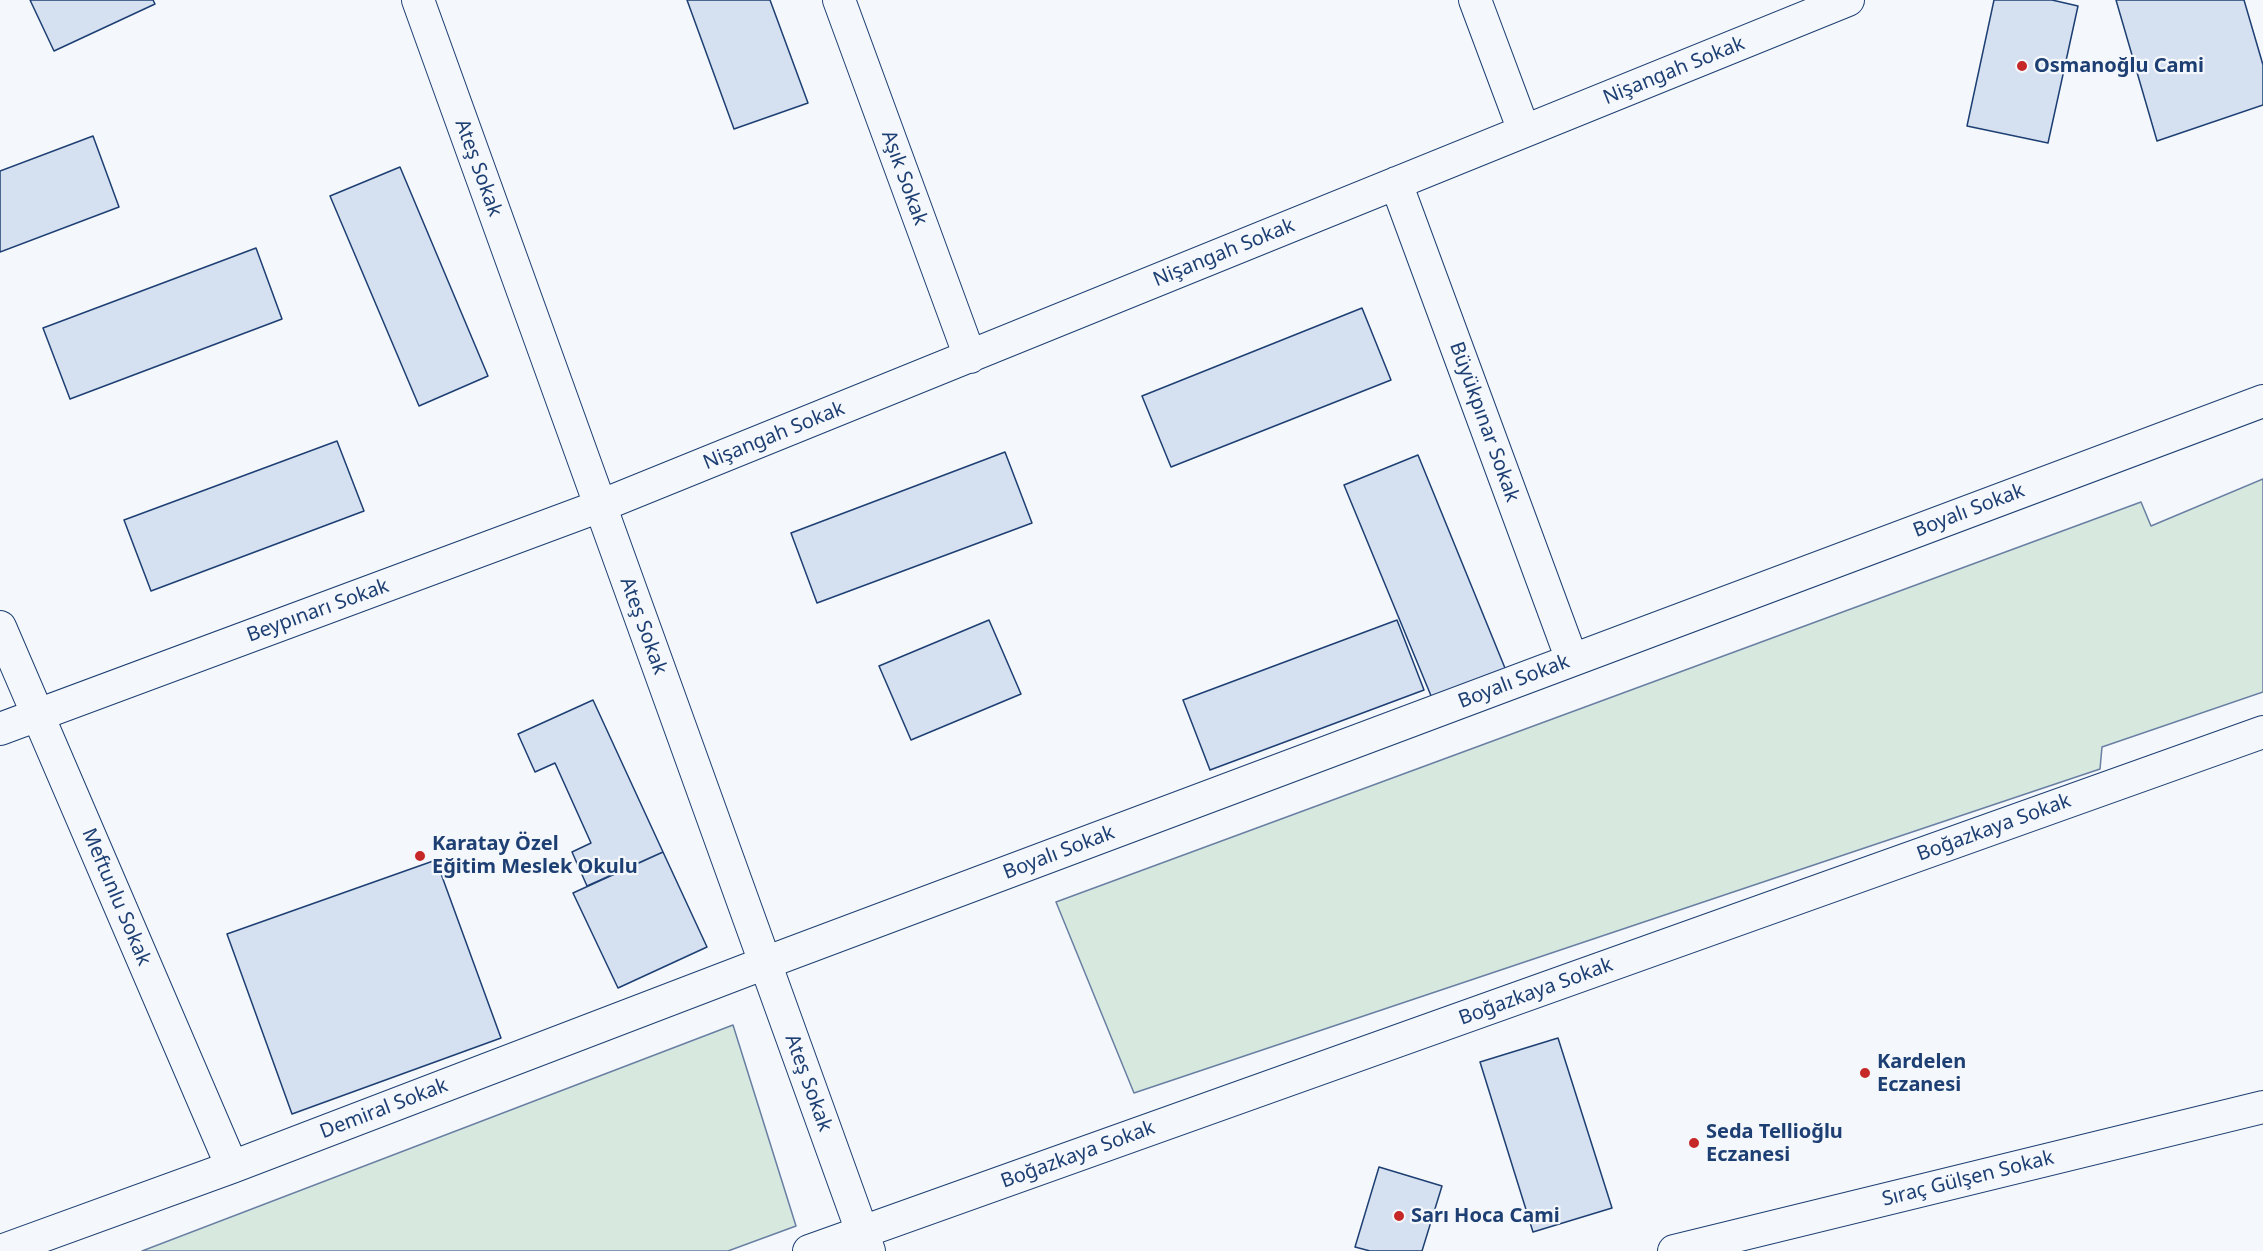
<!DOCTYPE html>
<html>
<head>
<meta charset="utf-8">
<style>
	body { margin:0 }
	canvas { display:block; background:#f4f7fb }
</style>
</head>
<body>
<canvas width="2263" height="1251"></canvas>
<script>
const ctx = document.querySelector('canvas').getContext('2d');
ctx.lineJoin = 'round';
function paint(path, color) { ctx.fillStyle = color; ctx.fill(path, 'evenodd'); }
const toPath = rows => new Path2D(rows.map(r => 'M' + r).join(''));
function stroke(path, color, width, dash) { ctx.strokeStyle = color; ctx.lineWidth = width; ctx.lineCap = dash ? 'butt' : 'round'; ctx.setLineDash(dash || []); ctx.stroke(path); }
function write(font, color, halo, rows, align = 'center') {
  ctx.font = font + ' "Noto Sans",sans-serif'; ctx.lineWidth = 4.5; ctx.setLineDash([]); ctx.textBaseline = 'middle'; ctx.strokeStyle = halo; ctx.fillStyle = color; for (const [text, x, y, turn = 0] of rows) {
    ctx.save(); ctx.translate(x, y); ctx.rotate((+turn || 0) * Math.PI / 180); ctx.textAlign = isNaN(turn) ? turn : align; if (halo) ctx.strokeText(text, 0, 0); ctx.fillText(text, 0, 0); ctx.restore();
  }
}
const green = toPath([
	[2263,479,2263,692,2102,747,2100,769,1134,1093,1056,902,2141,502,2151,526,2263,479],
	[733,1025,796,1226,728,1251,142,1251,733,1025]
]);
paint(green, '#d7e8df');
stroke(green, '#687fa3', 1.5);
const building = toPath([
	[30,0,153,0,155,4,54,51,30,0],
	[687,0,770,0,808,103,734,129,687,0],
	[1994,0,2052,0,2078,6,2048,143,1967,126,1994,0],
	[2116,0,2244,0,2263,65,2263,105,2157,141,2116,0],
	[93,136,119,207,0,252,0,171,93,136],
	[400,167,488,376,419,406,330,196,400,167],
	[256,248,282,319,70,399,43,328,256,248],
	[1362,308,1391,380,1171,467,1142,396,1362,308],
	[337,441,364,511,151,591,124,520,337,441],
	[1005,452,1032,523,817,603,791,533,1005,452],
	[1418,455,1507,673,1434,703,1344,485,1418,455],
	[989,620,1021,694,911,740,879,666,989,620],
	[1397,620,1424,690,1210,770,1183,700,1397,620],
	[593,700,663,852,587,886,572,852,591,843,555,763,535,772,518,734,593,700],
	[663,852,707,947,618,988,573,893,663,852],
	[436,860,501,1038,292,1114,227,934,436,860],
	[1558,1038,1612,1208,1533,1232,1480,1062,1558,1038],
	[1379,1167,1442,1186,1422,1251,1370,1251,1355,1247,1379,1167]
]);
paint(building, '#d5e0f0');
stroke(building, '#1d3f73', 1.5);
const minor = toPath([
	[418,0,869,1251],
	[839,0,970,357],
	[1475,0,1524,131],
	[1396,183,1572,660],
	[0,627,232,1167],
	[0,729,600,506,1848,0],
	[1,1251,232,1167,765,963,2263,401],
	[809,1251,2263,732],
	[1674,1251,2263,1107]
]);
stroke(minor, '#1d3f73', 34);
stroke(minor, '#f4f7fb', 32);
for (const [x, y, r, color] of [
	[2022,66,6,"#c62828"],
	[420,856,6,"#c62828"],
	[1865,1073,6,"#c62828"],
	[1694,1143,6,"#c62828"],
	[1399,1216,6,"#c62828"]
]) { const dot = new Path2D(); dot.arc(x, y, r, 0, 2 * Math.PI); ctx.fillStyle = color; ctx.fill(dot); stroke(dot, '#f4f7fb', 2); }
write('bold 20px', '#1d3f73', '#f4f7fb', [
	["Osmanoğlu Cami",2034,66],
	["Karatay Özel",432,844],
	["Eğitim Meslek Okulu",432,867],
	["Kardelen",1877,1062],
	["Eczanesi",1877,1085],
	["Seda Tellioğlu",1706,1132],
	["Eczanesi",1706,1155],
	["Sarı Hoca Cami",1411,1216]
], 'left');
write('20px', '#1d3f73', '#f4f7fb', [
	["Nişangah Sokak",1674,71,-22],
	["Ateş Sokak",478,168,70],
	["Aşık Sokak",904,178,70],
	["Nişangah Sokak",1224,253,-22],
	["Büyükpınar Sokak",1484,422,70],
	["Nişangah Sokak",774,436,-22],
	["Boyalı Sokak",1969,511,-21],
	["Beypınarı Sokak",318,611,-20],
	["Ateş Sokak",643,626,70],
	["Boyalı Sokak",1514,682,-21],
	["Boğazkaya Sokak",1994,828,-20],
	["Boyalı Sokak",1059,853,-21],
	["Meftunlu Sokak",116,897,67],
	["Boğazkaya Sokak",1536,992,-20],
	["Ateş Sokak",808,1083,70],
	["Demiral Sokak",384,1109,-21],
	["Boğazkaya Sokak",1078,1155,-20],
	["Sıraç Gülşen Sokak",1968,1179,-14]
]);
</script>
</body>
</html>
